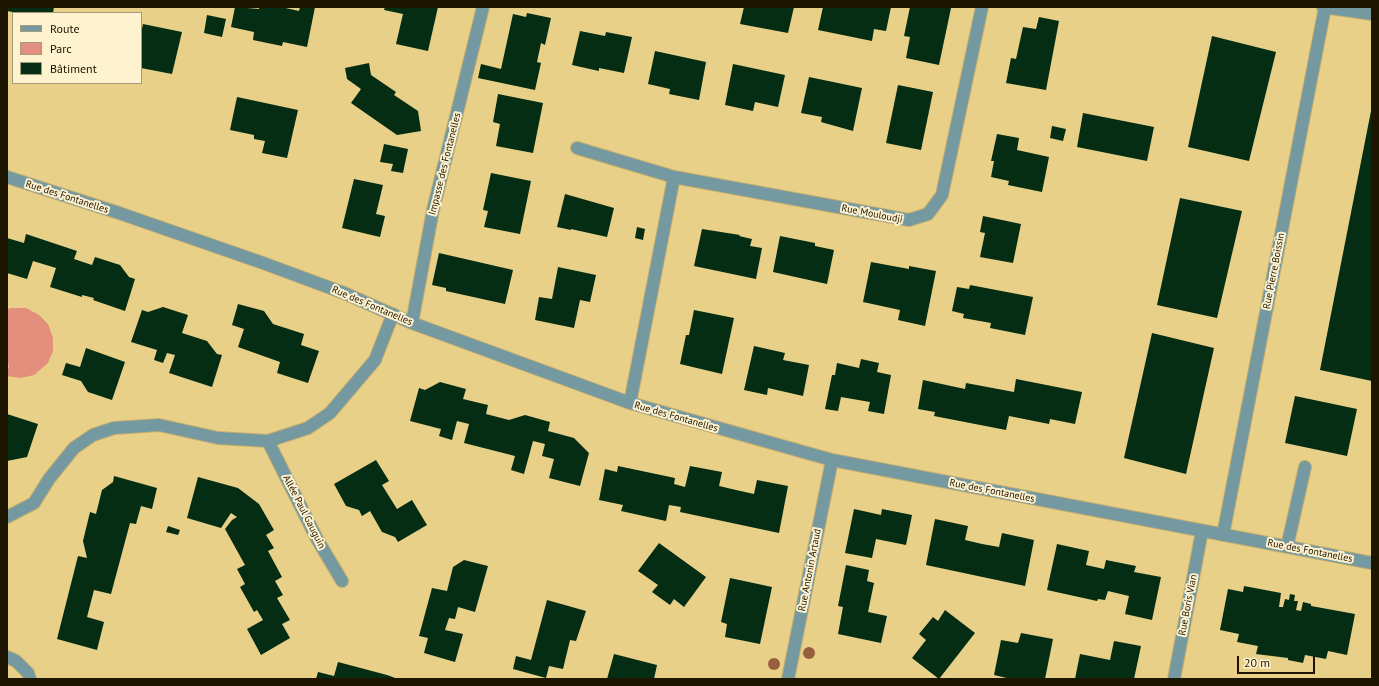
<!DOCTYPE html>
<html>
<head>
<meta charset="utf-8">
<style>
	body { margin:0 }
	#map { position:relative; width:1379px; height:686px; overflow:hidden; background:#e8d089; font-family:"PT Sans",sans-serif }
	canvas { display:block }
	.frame { position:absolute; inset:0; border:8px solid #1e1500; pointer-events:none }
	.legend { position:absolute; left:12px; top:12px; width:130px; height:72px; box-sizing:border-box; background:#fef2cf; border:1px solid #a49a7c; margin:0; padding:5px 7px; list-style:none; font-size:12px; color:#1e1500 }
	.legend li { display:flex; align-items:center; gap:8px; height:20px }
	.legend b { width:20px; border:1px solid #a49a7c }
	.scale { position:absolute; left:1237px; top:656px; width:78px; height:18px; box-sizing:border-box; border:2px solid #1e1500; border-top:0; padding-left:5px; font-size:12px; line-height:14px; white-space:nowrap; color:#1e1500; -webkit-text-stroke:3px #fef2cf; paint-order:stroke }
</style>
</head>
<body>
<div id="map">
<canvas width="1379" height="686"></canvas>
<div class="frame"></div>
<ul class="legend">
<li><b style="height:5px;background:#7499a0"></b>Route</li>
<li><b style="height:11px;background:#e48e7e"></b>Parc</li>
<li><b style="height:11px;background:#042d13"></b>Bâtiment</li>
</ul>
<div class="scale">20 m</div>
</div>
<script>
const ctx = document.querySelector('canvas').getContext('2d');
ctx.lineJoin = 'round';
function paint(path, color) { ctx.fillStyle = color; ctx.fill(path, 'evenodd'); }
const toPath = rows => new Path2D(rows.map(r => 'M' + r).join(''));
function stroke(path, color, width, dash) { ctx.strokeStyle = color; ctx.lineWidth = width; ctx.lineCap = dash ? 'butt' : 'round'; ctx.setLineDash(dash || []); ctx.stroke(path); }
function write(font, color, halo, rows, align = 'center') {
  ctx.font = font + ' "PT Sans",sans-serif'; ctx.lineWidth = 4; ctx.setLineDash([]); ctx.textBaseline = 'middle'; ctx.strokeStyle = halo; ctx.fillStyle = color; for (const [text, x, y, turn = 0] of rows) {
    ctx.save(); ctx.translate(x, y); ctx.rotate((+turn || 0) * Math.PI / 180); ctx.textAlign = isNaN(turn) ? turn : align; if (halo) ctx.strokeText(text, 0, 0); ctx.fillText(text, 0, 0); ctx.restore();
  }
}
paint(toPath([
	[10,308,26,308,39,315,48,324,53,338,53,351,48,363,34,375,21,378,7,376,9,365,7,364,7,310]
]), '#e48e7e');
paint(toPath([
	[7,7,54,7,53,13,18,13,7,11],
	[235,7,259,9,259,7,281,7,299,11,300,7,315,7,307,47,283,42,282,46,253,40,254,32,231,27],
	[385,7,438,7,428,51,396,44,403,14,384,10],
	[744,7,794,7,788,33,740,24],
	[823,7,891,7,886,31,874,29,872,41,818,30],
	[910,7,951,8,939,65,906,58,910,37,904,36],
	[527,13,551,18,545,45,541,43,537,62,541,63,535,90,478,78,481,64,501,69,513,14,526,17],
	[207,15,226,19,222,37,204,33],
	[1039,17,1059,21,1046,90,1006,83,1011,58,1016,59,1023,27,1036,29],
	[143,24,182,32,172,74,141,68,141,33],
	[580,31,605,36,606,32,632,37,624,73,599,68,599,71,572,65],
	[1212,36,1276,52,1249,161,1188,147],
	[655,51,706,62,699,100,669,94,670,89,648,84],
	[369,63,371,75,396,92,394,95,418,111,421,131,397,135,351,103,361,89,347,79,345,68],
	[733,64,785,75,778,107,755,102,753,111,725,105],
	[809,77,862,88,853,131,821,122,822,117,801,113],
	[898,85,933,92,921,150,886,143],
	[498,94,543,103,533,153,496,146,500,124,493,122],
	[237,97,298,110,287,158,262,153,265,141,254,139,254,135,230,130],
	[1371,111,1372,111,1372,381,1320,370],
	[1083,113,1154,127,1147,161,1077,147],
	[1052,126,1066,129,1063,141,1050,138],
	[997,134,1019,138,1017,150,1049,157,1042,192,1008,185,1009,181,991,177,994,161,991,161],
	[384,144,408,149,403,173,391,171,393,164,380,162],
	[491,173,531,181,520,234,484,227,488,211,483,210],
	[354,179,383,185,376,214,385,216,380,237,342,228],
	[565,194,614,208,607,237,571,229,571,230,557,227],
	[1180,198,1242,211,1217,318,1157,305],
	[983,216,1021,224,1013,263,980,257,985,233,980,232],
	[637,227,645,229,643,240,635,238],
	[702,229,740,235,739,236,752,239,750,246,762,248,756,279,694,266],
	[26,234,77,251,74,259,92,265,95,257,120,265,129,277,135,279,125,311,93,300,94,298,82,295,82,297,50,287,56,268,33,261,27,279,7,273,7,238,24,243],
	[780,236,815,243,815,246,834,250,827,284,773,272],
	[439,253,513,270,505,304,446,291,446,288,432,285],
	[871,262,909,269,909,266,936,271,925,326,898,320,900,310,863,302],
	[558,267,596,275,590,302,580,300,574,328,535,320,539,297,552,299],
	[970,285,1033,297,1025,335,990,328,991,323,963,318,964,314,952,311,957,287,969,289],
	[238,304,264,311,273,324,304,334,301,345,319,351,308,383,277,373,280,362,238,347,244,329,232,325],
	[163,307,188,315,182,333,207,341,217,354,222,355,212,387,169,373,175,355,167,353,163,363,154,360,157,350,131,342,142,310,148,312],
	[694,310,734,318,722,374,680,364,686,335,689,335],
	[1152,333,1214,348,1186,474,1124,458],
	[754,346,785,353,783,360,809,365,803,396,768,388,767,395,744,390],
	[86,348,125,362,112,400,88,392,81,381,62,375,66,363,80,367],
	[861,359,879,363,877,372,891,375,884,414,868,411,870,402,841,397,838,411,825,409,832,375,835,375,837,363,859,368],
	[1016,379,1082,392,1075,424,1050,419,1049,424,1009,416,1006,430,934,416,935,412,918,409,923,380,965,389,966,383,1014,392],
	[440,382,466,389,463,399,488,405,486,414,509,420,525,415,550,422,548,431,574,438,589,453,580,486,549,478,554,459,542,456,545,444,533,441,524,474,511,470,515,456,464,443,469,424,457,421,452,440,439,436,441,429,410,421,419,388,425,390],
	[1295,396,1357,409,1347,456,1285,443],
	[7,414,38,424,27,457,7,461],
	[376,460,389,481,382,485,397,509,412,500,427,525,398,542,395,537,382,532,370,511,362,516,359,510,346,506,334,484],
	[618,466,675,478,674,484,685,487,690,466,722,472,719,486,736,490,754,494,757,480,788,486,779,533,680,512,681,507,669,505,666,521,621,511,623,505,599,500,605,469,617,472],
	[114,476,157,488,152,509,141,506,136,524,130,523,111,594,94,590,87,617,104,622,97,650,57,639,78,556,87,558,83,541,90,512,96,514,102,490,113,482],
	[198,477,238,488,259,504,274,530,266,535,274,548,268,551,282,577,275,581,283,595,277,598,290,620,282,624,290,638,261,655,247,629,263,620,257,610,254,612,240,587,245,584,237,569,245,565,225,529,232,520,237,517,231,513,221,528,187,518],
	[854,509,881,515,882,509,912,515,906,545,876,539,872,558,845,553],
	[935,519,968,526,965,540,982,544,999,547,1002,533,1034,540,1025,586,926,565],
	[168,526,180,530,178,535,166,532],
	[659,543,706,577,684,607,674,599,670,605,652,592,658,585,638,571],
	[1057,544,1089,551,1086,565,1104,569,1106,560,1136,566,1134,572,1161,577,1152,620,1125,614,1129,596,1108,591,1105,600,1098,599,1097,601,1047,590],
	[464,560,488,566,475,612,458,607,455,619,449,618,445,630,463,634,455,662,424,653,428,638,419,636,432,588,447,591,453,567],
	[846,565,869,570,867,581,874,583,868,612,887,616,881,643,838,634,843,607,838,606],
	[730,578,772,587,760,644,725,637,727,624,721,622],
	[1244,586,1281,593,1279,607,1283,607,1285,599,1289,600,1290,594,1295,595,1294,601,1298,601,1296,610,1301,611,1303,602,1311,604,1311,606,1355,614,1347,655,1328,651,1326,659,1305,655,1303,663,1288,660,1288,658,1256,654,1258,646,1237,642,1239,634,1220,630,1228,589,1243,592],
	[547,600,586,611,576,641,570,640,563,669,549,666,546,678,513,669,516,656,531,660],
	[945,610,975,633,939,679,912,658,926,640,919,634,933,617,938,621],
	[1021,633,1053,639,1045,679,1011,679,994,675,1001,640,1018,643],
	[1114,641,1141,646,1134,679,1075,679,1080,654,1110,660],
	[614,654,657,665,654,679,607,679],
	[338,662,387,675,398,679,316,679,318,672,334,676]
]), '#042d13');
const minor = toPath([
	[1323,7,1372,14],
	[577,148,674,177],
	[7,177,119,213,263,263,344,293,412,323,630,403,832,460,1372,563],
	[412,323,433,210,483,7],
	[630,403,674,177,909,220,928,214,942,195,982,7],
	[268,441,317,539,342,581],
	[7,517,34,503,49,479,74,448,93,435,114,428,159,425,218,438,268,441,308,428,330,413,375,360,393,314],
	[1223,535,1325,7],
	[1287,547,1305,467],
	[7,657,16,661,28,673,30,679],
	[788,679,832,460],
	[1174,679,1202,531]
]);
stroke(minor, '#c4ae70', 14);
stroke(minor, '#7499a0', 12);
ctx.fillStyle = '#96603e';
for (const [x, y] of [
	[809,653],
	[774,664]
]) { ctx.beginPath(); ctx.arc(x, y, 6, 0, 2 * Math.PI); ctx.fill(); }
write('10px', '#1e1500', '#fef2cf', [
	["Impasse des Fontanelles",445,164,-76],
	["Rue des Fontanelles",67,197,18],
	["Rue Mouloudji",872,214,11],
	["Rue Pierre Boissin",1274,271,-79],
	["Rue des Fontanelles",372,306,23],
	["Rue des Fontanelles",676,417,16],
	["Rue des Fontanelles",992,491,11],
	["Allée Paul Gauguin",304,512,63],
	["Rue des Fontanelles",1310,551,11],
	["Rue Antonin Artaud",810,570,-79],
	["Rue Boris Vian",1188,605,-79]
]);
</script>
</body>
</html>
